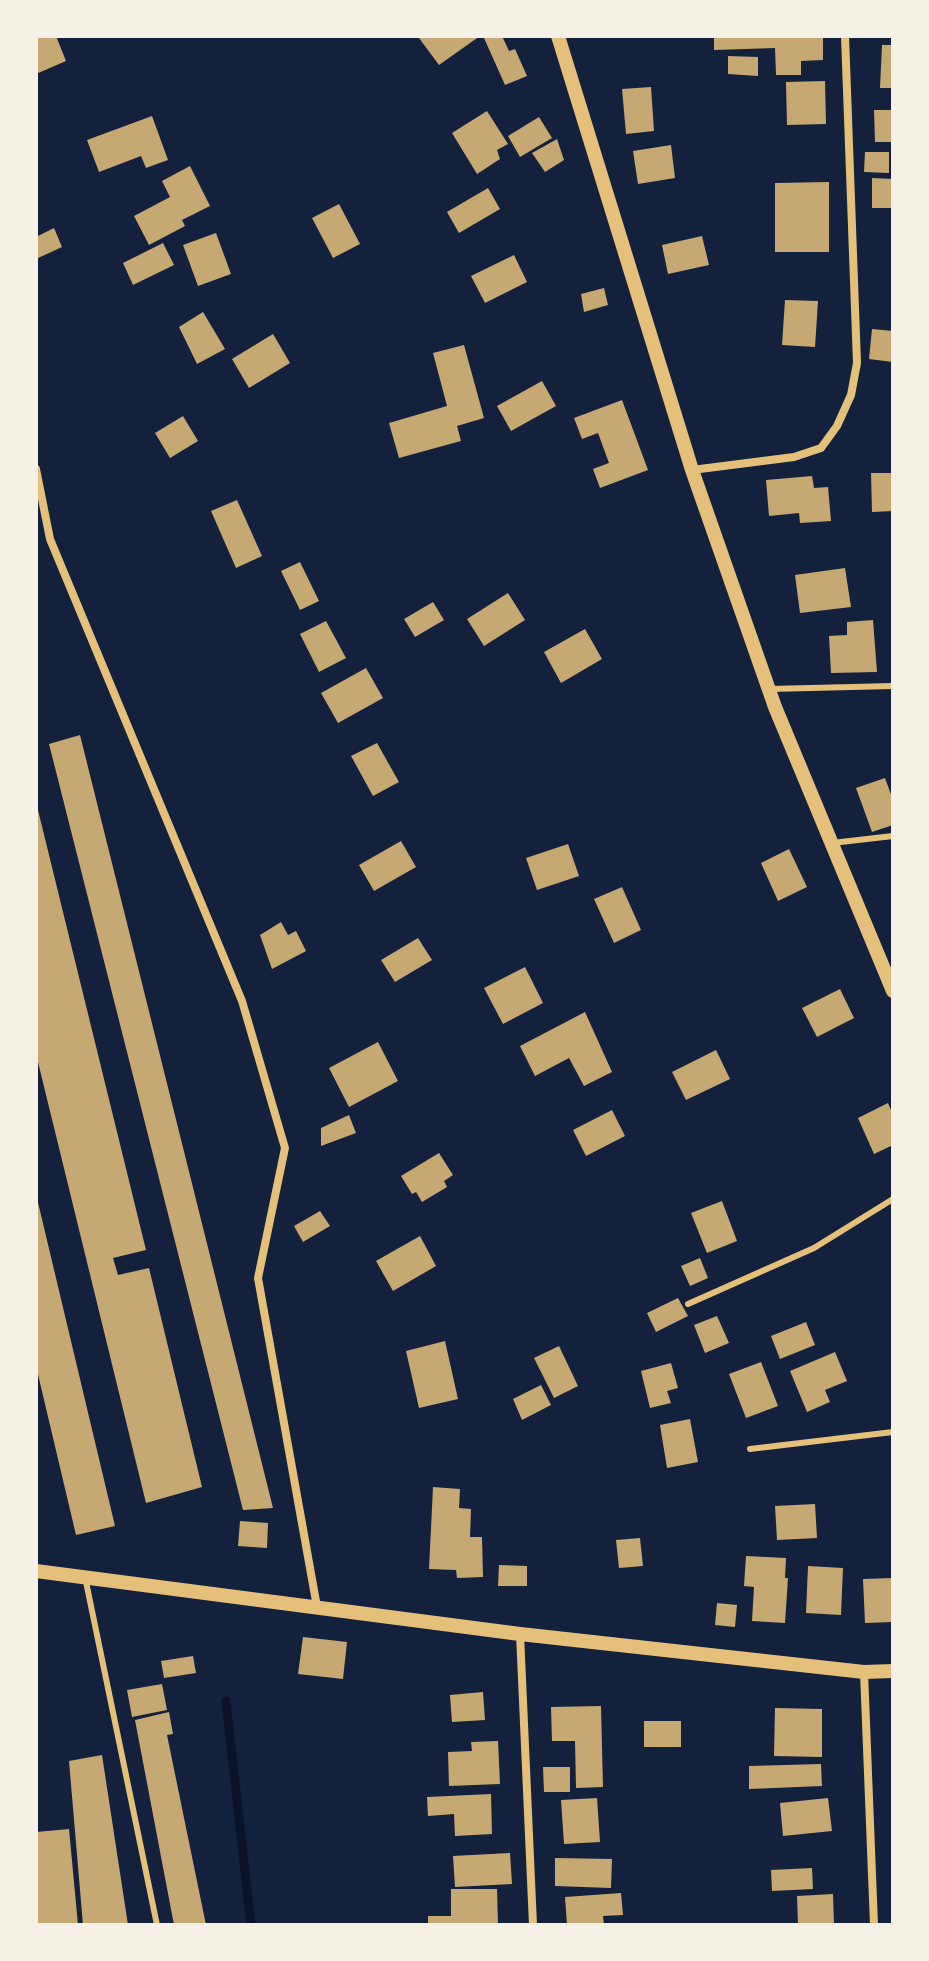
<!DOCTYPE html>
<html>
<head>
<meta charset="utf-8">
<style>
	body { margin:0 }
	#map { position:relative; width:929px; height:1961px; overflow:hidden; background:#14213d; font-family:"Fira Sans Condensed",sans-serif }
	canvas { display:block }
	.frame { position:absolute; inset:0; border:38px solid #f6f1e7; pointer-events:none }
</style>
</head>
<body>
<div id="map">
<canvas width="929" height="1961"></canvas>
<div class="frame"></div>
</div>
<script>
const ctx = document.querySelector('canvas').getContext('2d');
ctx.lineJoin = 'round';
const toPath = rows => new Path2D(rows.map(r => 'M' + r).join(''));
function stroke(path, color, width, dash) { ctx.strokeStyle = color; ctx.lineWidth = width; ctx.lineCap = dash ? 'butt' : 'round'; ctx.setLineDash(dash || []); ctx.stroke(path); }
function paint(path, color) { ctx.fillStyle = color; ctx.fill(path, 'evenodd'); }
stroke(toPath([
	[226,1701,251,1925]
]), '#0b132b', 9);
paint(toPath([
	[43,36,56,36,66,61,36,74,36,39],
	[422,36,480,36,439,65,419,38],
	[489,36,502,36,509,51,515,49,527,76,505,85,484,38],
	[714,36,823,36,823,60,801,61,801,75,776,75,775,48,714,50],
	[882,45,893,45,893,88,880,88],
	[728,56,758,57,758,76,728,74],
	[825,81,826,124,787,125,786,82],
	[651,87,654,131,626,134,622,89],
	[874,110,893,110,893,142,875,142],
	[487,111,508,144,497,150,500,159,477,174,452,133],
	[152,116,168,160,146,168,141,156,99,172,87,140],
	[539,117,552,138,520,157,508,136],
	[557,139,564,160,545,172,532,153],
	[671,145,675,178,638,184,633,151],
	[865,152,889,152,889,173,864,172],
	[190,166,210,206,182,220,185,226,149,245,134,216,170,197,162,181],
	[872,178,893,179,893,208,872,208],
	[829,182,829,252,775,252,775,183],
	[488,188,500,209,459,233,447,212],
	[339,204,360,244,333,258,312,218],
	[54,228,62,247,36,259,36,237],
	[216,233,231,274,198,286,183,245],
	[702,236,709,265,668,274,662,245],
	[163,243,174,265,133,285,123,263],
	[514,255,527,282,485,303,471,276],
	[604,288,608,305,584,312,581,294],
	[785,300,818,301,815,347,782,345],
	[203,312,225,349,197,364,179,327],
	[872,329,893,331,893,362,869,359],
	[273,334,290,363,249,388,232,359],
	[464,345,484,418,457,426,461,441,399,458,389,423,447,406,433,353],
	[542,381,556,406,511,431,497,406],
	[622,400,648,470,600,488,593,469,609,463,598,433,582,439,574,418],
	[183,416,198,441,170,458,155,433],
	[871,473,893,473,893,511,872,512],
	[812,476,814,488,828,487,831,521,800,523,799,513,769,516,766,480],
	[237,500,262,556,236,568,211,511],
	[300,562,319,601,300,610,281,571],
	[845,568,851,607,800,613,795,575],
	[508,593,525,620,484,646,467,619],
	[433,602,444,620,415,637,404,619],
	[873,620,877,672,831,673,829,636,847,635,847,622],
	[326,621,346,658,319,672,300,634],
	[585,629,602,659,561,683,544,652],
	[366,668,383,698,338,723,321,693],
	[80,735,273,1508,243,1510,49,744],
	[377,743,399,782,373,796,351,756],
	[885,778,893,800,893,825,872,832,856,788],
	[36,802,146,1250,113,1258,118,1275,149,1268,202,1487,146,1503,36,1054],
	[401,841,416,867,374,891,359,865],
	[568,844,579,876,537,890,526,858],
	[789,849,807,887,778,901,761,863],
	[622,887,641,930,614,943,594,899],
	[281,922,288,935,296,931,306,951,272,969,260,935],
	[418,938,432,960,395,982,381,960],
	[525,967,543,1003,503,1024,484,988],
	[840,989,854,1018,817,1037,802,1008],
	[585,1012,612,1072,584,1086,569,1058,535,1076,520,1046],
	[378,1042,398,1081,349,1107,329,1068],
	[716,1050,730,1079,686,1100,672,1072],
	[888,1103,893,1115,893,1145,874,1154,858,1118],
	[612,1110,625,1136,586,1156,573,1130],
	[349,1115,356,1133,321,1146,321,1128],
	[439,1153,453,1175,444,1181,447,1187,422,1202,416,1192,412,1194,401,1176],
	[36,1194,115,1526,76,1535,36,1366],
	[722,1201,737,1241,707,1253,691,1213],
	[320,1211,330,1226,303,1242,294,1226],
	[420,1236,436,1266,393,1291,376,1261],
	[700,1258,708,1278,690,1286,681,1266],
	[678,1298,688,1316,656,1332,647,1313],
	[717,1316,729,1343,705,1353,694,1325],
	[806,1322,815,1345,780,1359,771,1336],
	[445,1341,458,1399,419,1408,406,1351],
	[559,1346,578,1386,554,1398,534,1358],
	[835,1352,847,1381,825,1390,830,1402,807,1412,790,1371],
	[761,1362,778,1406,746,1418,729,1374],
	[671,1363,678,1388,667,1391,671,1403,650,1408,641,1371],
	[541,1385,551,1405,522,1420,513,1399],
	[690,1419,698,1462,667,1468,660,1425],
	[433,1487,460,1489,459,1508,471,1509,470,1537,482,1537,483,1577,457,1578,456,1570,429,1569],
	[815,1504,817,1538,777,1540,775,1506],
	[240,1521,268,1523,267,1548,238,1546],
	[640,1538,643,1566,619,1568,616,1540],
	[746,1556,786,1558,785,1578,788,1578,785,1623,752,1621,754,1587,744,1586],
	[499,1565,527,1566,527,1586,498,1586],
	[808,1566,843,1568,841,1615,806,1613],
	[893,1578,893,1622,865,1623,863,1579],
	[717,1603,737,1605,735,1627,715,1625],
	[303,1637,347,1642,343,1679,298,1674],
	[193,1656,196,1673,164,1678,161,1661],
	[162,1684,167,1710,132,1717,127,1690],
	[483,1692,485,1720,452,1722,450,1695],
	[601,1706,603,1787,576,1788,575,1741,552,1741,551,1707],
	[775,1708,822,1709,822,1757,774,1756],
	[169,1712,173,1734,167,1735,206,1925,174,1925,135,1720],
	[644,1721,681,1721,681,1747,644,1747],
	[498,1741,500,1784,449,1786,448,1752,472,1751,471,1742],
	[102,1755,128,1925,83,1925,69,1761],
	[821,1764,822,1786,749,1789,749,1766],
	[543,1767,570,1767,570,1792,544,1792],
	[491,1794,492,1834,455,1836,454,1814,428,1816,427,1797],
	[597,1798,600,1842,564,1844,561,1800],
	[828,1798,832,1831,783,1836,780,1803],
	[69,1829,78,1925,36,1925,36,1832],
	[510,1853,512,1884,455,1887,453,1856],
	[555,1858,612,1859,611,1888,555,1886],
	[812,1868,813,1889,772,1891,771,1870],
	[451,1889,497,1889,498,1925,428,1925,428,1916,451,1916],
	[621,1893,623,1915,603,1916,604,1925,567,1925,565,1897],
	[833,1894,834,1925,798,1925,797,1896]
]), '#c6a872');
stroke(toPath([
	[769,689,893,686],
	[832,843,893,836],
	[688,1304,814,1248,893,1199],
	[750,1449,893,1432],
	[85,1577,157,1925]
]), '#e5c07b', 6);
stroke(toPath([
	[36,469,50,539,242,1001,285,1148,258,1278,317,1607],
	[692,470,794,457,821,448,837,426,851,395,857,363,845,36],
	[520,1634,533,1925],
	[864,1672,874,1925]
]), '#e5c07b', 8);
stroke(toPath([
	[558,36,692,470,775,707,893,991],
	[36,1571,520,1634,864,1672,893,1671]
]), '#e5c07b', 14);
</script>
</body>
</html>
